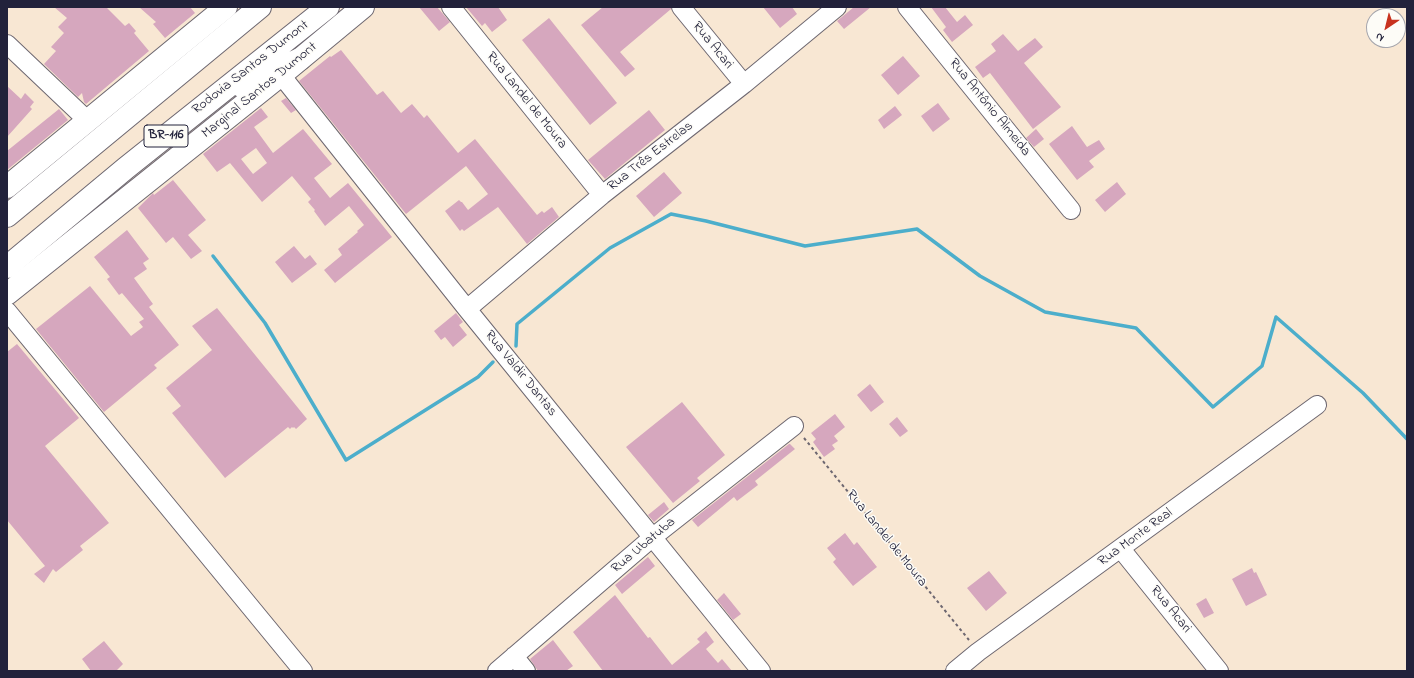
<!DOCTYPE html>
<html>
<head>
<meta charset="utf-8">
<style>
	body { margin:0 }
	#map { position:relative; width:1414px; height:678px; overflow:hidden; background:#f8e7d3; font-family:"Indie Flower",sans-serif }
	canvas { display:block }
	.frame { position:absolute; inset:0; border:8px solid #22223b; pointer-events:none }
	.north { position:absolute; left:1366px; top:8px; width:40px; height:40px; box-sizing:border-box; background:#fdfcf7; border:1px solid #a5a5ac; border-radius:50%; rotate:215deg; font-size:11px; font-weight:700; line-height:16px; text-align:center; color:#22223b }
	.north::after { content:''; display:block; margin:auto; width:14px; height:18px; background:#c8321e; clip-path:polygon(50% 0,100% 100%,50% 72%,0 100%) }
</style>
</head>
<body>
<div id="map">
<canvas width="1414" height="678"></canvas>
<div class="frame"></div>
<div class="north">N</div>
</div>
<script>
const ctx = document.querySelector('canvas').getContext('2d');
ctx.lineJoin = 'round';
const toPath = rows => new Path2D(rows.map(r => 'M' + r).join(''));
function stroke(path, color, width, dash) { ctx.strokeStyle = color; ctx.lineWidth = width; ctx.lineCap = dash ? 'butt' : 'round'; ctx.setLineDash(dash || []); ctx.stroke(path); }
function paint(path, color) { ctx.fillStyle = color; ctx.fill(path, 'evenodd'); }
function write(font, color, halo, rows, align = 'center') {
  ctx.font = font + ' "Indie Flower",sans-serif'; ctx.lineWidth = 3; ctx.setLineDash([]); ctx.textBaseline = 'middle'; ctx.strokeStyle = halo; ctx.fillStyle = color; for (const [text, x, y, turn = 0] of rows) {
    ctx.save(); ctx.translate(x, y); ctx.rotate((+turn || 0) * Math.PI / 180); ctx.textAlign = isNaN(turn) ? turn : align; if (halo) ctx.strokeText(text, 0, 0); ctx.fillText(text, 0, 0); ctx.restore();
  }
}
stroke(toPath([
	[213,256,265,323,346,460,478,377,493,362],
	[516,346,517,324,610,248,671,214,706,221,805,246,917,229,980,276,1045,312,1136,328,1213,407,1262,366,1276,317,1363,393,1407,439]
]), '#4caecb', 3.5);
paint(toPath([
	[54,7,106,7,125,26,129,23,136,31,134,33,149,51,86,104,84,102,82,93,78,97,44,64,56,51,51,47,64,33,58,27,67,18],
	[139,7,190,7,195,13,165,38,153,24,156,22],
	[419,7,437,7,450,22,439,31],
	[466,7,498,7,507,20,492,32,485,23,482,26],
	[603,7,671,7,671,9,620,52,635,69,625,77,581,25],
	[763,7,792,7,797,14,780,28],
	[854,7,871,7,844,29,837,21],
	[931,7,945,7,957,22,965,15,973,25,952,42,943,30,946,27],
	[549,18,617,103,590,125,522,40],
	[1003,34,1018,51,1035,38,1043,47,1024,63,1061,107,1033,129,990,73,983,78,975,67,996,51,991,44],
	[341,50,377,95,383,91,401,113,412,104,424,118,427,115,458,153,475,139,537,215,542,211,544,213,552,207,559,217,527,244,498,207,464,231,462,229,460,231,445,211,459,200,461,202,462,202,468,210,488,194,466,166,406,214,299,81,330,56,331,57],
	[903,56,920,76,898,95,881,75],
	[7,86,21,99,25,93,34,102,30,107,32,109,7,137],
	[286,98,296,110,291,113,281,101],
	[938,103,950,119,933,132,921,116],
	[895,106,902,115,884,129,878,120],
	[261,108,268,117,254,127,273,153,303,129,332,164,314,178,330,198,348,183,392,237,335,283,324,270,342,255,338,249,358,232,357,231,364,225,349,206,325,226,314,211,315,210,308,202,311,199,292,176,262,202,230,163,217,172,203,154],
	[256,148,267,163,253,174,241,159],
	[59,109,68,120,7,170,7,151],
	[649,110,665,130,605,179,588,160],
	[1072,126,1087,147,1099,140,1105,149,1089,161,1094,167,1077,180,1049,144],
	[1036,129,1044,139,1034,147,1026,138],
	[664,172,682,193,654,217,636,196],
	[173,180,206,220,188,235,202,251,191,259,173,237,166,243,138,208,153,193,154,195],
	[1117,182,1126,194,1105,212,1095,200],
	[127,230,149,259,143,263,147,269,134,278,153,304,149,307,179,345,154,365,157,368,104,412,36,329,90,286,131,336,143,327,139,322,144,319,122,293,119,295,107,279,110,277,94,257],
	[294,246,305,259,310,255,317,264,292,283,275,262],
	[217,308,307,419,296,429,294,427,293,428,292,427,290,429,288,427,225,478,172,413,181,406,166,388,212,350,192,326],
	[456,313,463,322,459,325,467,335,453,347,445,337,441,340,434,331],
	[17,344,79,418,45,446,109,523,80,546,83,550,56,572,53,569,44,583,34,574,45,566,7,520,7,352],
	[870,384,884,402,871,412,857,395],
	[682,402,725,455,697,478,700,481,673,503,626,447],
	[835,414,845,427,834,436,838,441,832,445,835,449,824,457,813,442,816,439,811,433],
	[897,417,908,431,900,437,889,424],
	[789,444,790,444,795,449,755,481,758,485,737,501,734,497,698,527,692,520],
	[664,502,669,509,654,522,648,515],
	[845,533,854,545,857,542,877,567,853,586,833,562,836,559,827,548],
	[648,557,655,566,622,594,615,585],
	[1252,568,1254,573,1256,572,1267,595,1246,606,1232,579],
	[989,571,1007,593,986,611,967,588],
	[724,593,741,614,733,620,717,600],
	[615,595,648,638,650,637,672,665,700,642,697,639,706,631,714,642,706,649,718,663,722,659,732,671,603,671,573,632],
	[1206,598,1214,613,1204,618,1196,604],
	[553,640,573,666,566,671,538,671,530,659],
	[104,641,123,664,116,671,91,671,82,659]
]), '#d6a7be');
const minor = toPath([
	[451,7,602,195],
	[681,7,744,84],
	[907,7,1071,210],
	[7,44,87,120],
	[281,75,467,309,761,671],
	[467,309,602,195,744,84,837,7],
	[7,311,303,671],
	[1121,549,1219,671],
	[514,656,526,671],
	[497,671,653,537,794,426],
	[955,671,978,652,1317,405]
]);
const major = toPath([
	[7,187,226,7],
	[7,294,281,75,363,7]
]);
const highway = toPath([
	[241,86,300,59],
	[7,216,260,7],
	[7,267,126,168,328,7]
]);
stroke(minor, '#6d6770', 20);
stroke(major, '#6d6770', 24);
stroke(highway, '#6d6770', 24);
stroke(toPath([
	[804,438,969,640]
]), '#6d6770', 2, [3, 3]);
stroke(minor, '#fff', 18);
stroke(major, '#fff', 22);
stroke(highway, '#fff', 22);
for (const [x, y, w] of [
	[166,136,44]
]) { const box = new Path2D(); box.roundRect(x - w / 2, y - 11, w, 22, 3); ctx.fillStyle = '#fdfcf7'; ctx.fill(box); stroke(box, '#22223b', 1); }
write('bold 13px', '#22223b', null, [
	["BR-116",166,136]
]);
write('14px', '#22223b', '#fdfcf7', [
	["Rua Acari",712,46,51],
	["Rodovia Santos Dumont",251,68,-38],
	["Marginal Santos Dumont",260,91,-39],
	["Rua Landel de Moura",526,101,51],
	["Rua Antônio Almeida",989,108,51],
	["Rua Três Estrelas",651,157,-38],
	["Rua Valdir Dantas",520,374,51],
	["Rua Monte Real",1136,538,-36],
	["Rua Landel de Moura",886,539,51],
	["Rua Ubatuba",644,546,-40],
	["Rua Acari",1170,610,51]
]);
</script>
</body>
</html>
